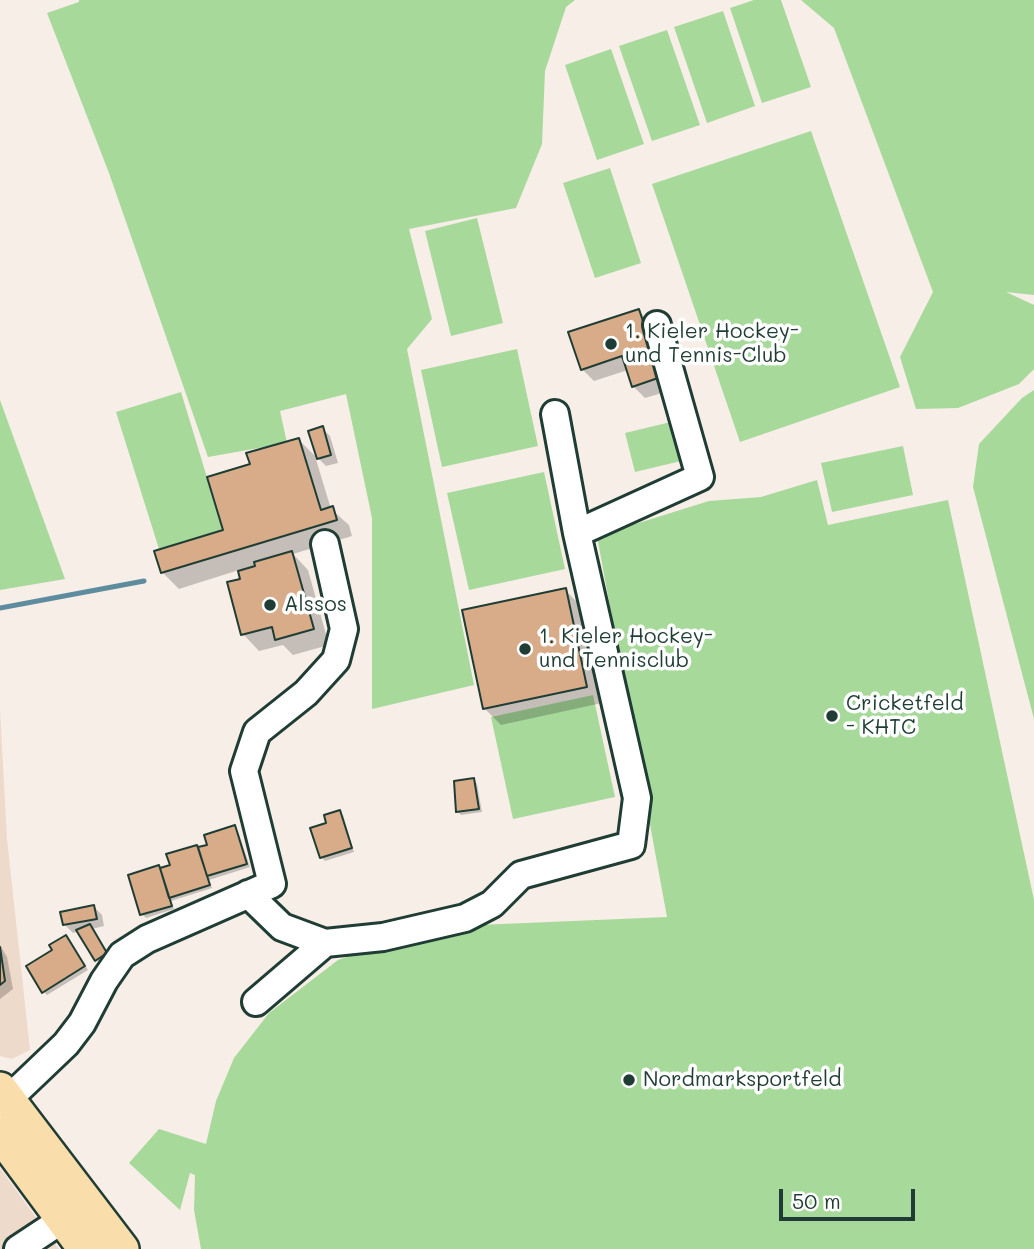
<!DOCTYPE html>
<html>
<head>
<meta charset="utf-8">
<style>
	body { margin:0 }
	#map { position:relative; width:1034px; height:1249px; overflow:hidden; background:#f7eee7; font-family:Mali,sans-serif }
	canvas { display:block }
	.scale { position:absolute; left:779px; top:1189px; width:136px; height:32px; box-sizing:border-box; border:4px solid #1f3d34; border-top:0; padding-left:9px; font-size:21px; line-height:24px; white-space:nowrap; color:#1f3d34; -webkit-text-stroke:5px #fff; paint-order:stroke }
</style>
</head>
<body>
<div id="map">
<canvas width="1034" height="1249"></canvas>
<div class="scale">50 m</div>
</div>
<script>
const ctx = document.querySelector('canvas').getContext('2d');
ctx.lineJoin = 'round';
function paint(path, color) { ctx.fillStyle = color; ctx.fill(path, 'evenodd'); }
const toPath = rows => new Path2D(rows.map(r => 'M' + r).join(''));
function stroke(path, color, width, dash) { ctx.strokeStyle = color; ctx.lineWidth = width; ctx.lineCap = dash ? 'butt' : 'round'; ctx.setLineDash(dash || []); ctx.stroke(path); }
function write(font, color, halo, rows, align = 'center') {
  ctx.font = font + ' Mali,sans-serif'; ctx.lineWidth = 7; ctx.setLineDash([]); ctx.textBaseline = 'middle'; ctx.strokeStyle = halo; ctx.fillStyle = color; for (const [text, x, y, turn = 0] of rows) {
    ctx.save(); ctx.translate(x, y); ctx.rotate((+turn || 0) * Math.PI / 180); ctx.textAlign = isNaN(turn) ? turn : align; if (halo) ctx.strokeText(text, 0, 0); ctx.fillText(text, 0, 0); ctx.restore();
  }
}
paint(toPath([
	[0,709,7,839,30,1050,12,1059,0,1056],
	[0,1168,59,1249,0,1249]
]), '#eedacb');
paint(toPath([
	[79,0,575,0,566,7,545,71,542,144,516,208,409,229,432,319,407,349,474,685,372,709,372,518,346,394,280,411,287,443,208,457,109,173,47,13,79,2],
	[754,0,781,0,811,87,762,103,730,8],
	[801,0,1034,0,1034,295,1006,292,1034,305,1034,369,1019,384,958,408,916,409,900,357,933,292,834,28],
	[723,11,755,106,707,123,674,27],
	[667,30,700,125,652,141,619,46],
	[611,49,644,144,597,160,565,65],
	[811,131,900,387,740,442,652,184],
	[610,168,641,263,595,278,563,183],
	[477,218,503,323,451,336,425,231],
	[517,349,538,446,442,467,421,370],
	[1034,390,1034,719,973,487,979,444,1022,398],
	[181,392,223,530,159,549,116,412],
	[0,400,65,579,0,590],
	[675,421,685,460,635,472,625,433],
	[903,446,913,495,832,512,821,463],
	[544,472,565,569,469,590,447,493],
	[817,480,828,525,948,500,1034,900,1034,1249,201,1249,194,1210,195,1175,190,1173,180,1210,129,1163,159,1129,206,1144,216,1101,234,1058,269,1013,338,960,379,946,455,926,667,917,597,536,709,501,761,497],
	[593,695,615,797,513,819,491,717]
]), '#a7d99b');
paint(toPath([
	[639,311,651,323,672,390,645,398,633,386,628,370,594,381,582,369],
	[322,428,330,436,338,463,326,466,318,458],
	[299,440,315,456,331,509,349,525,352,536,293,554,308,570,329,645,293,655,283,645,259,651,243,634,242,580,239,570,179,589,162,572,225,531,252,465],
	[565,590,582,607,602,703,501,725,485,709],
	[474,780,477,784,482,812,461,815,457,811],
	[339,812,343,815,354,852,325,861,321,857,329,824],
	[235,827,238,831,250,867,209,880,212,888,171,901,174,909,146,918,142,914,159,867,161,869,172,866,197,847,199,849,209,846],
	[94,907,102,915,104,926,92,929,113,961,104,967,97,960,79,931,73,933,65,925],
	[69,940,88,970,47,995,44,992],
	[0,945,7,957,13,989,0,999]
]), '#0003');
stroke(toPath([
	[0,608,144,581]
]), '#5d8c9f', 5);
const building = toPath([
	[639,309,661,377,632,387,622,356,581,370,568,332,639,309],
	[323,426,331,455,317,459,308,431,323,426],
	[299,438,321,510,333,506,337,520,161,573,154,551,223,530,207,477,250,464,246,453,299,438],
	[292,551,314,629,275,640,272,627,241,635,227,582,240,579,238,571,255,566,254,562,292,551],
	[566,588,587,687,483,709,462,610,566,588],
	[474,778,479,809,456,812,454,781,474,778],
	[340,810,352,848,320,858,310,828,326,823,324,815,340,810],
	[235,825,247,864,207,876,198,847,207,845,204,835,235,825],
	[197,845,210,885,169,898,160,868,170,865,166,854,197,845],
	[159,865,172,906,140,915,128,875,159,865],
	[94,905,97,919,63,925,60,912,94,905],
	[90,924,107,953,95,961,76,930,90,924],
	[66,935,85,966,42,993,26,966,52,950,49,945,66,935],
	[0,947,5,981,0,985,0,947]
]);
paint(building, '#d8ac89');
stroke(building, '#1f3d34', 2);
const minor = toPath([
	[555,414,577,533],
	[248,894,282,927,325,943,383,937,465,918,492,904,521,875,631,845,637,798,577,533,700,477,657,325],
	[256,1002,325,943],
	[0,1107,66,1044,82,1023,104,981,122,955,147,939,272,884,244,771,257,732,306,693,336,660,344,629,325,544],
	[18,1249,77,1210]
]);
const major = toPath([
	[0,1089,122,1249],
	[0,1134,85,1249]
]);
stroke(minor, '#1f3d34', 32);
stroke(major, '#1f3d34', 38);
stroke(minor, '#fff', 26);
stroke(major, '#f9deab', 33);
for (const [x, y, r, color] of [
	[611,344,7,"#1f3d34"],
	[270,605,7,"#1f3d34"],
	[525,649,7,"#1f3d34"],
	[832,716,7,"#1f3d34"],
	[629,1080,7,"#1f3d34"]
]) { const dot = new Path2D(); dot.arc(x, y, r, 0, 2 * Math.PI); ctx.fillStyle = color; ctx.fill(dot); stroke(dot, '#fff', 2.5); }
write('21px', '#1f3d34', '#fff', [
	["1. Kieler Hockey-",625,332],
	["und Tennis-Club",625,356],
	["Alssos",284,605],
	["1. Kieler Hockey-",539,637],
	["und Tennisclub",539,661],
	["Cricketfeld",846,704],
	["- KHTC",846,728],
	["Nordmarksportfeld",643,1080]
], 'left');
</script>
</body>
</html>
